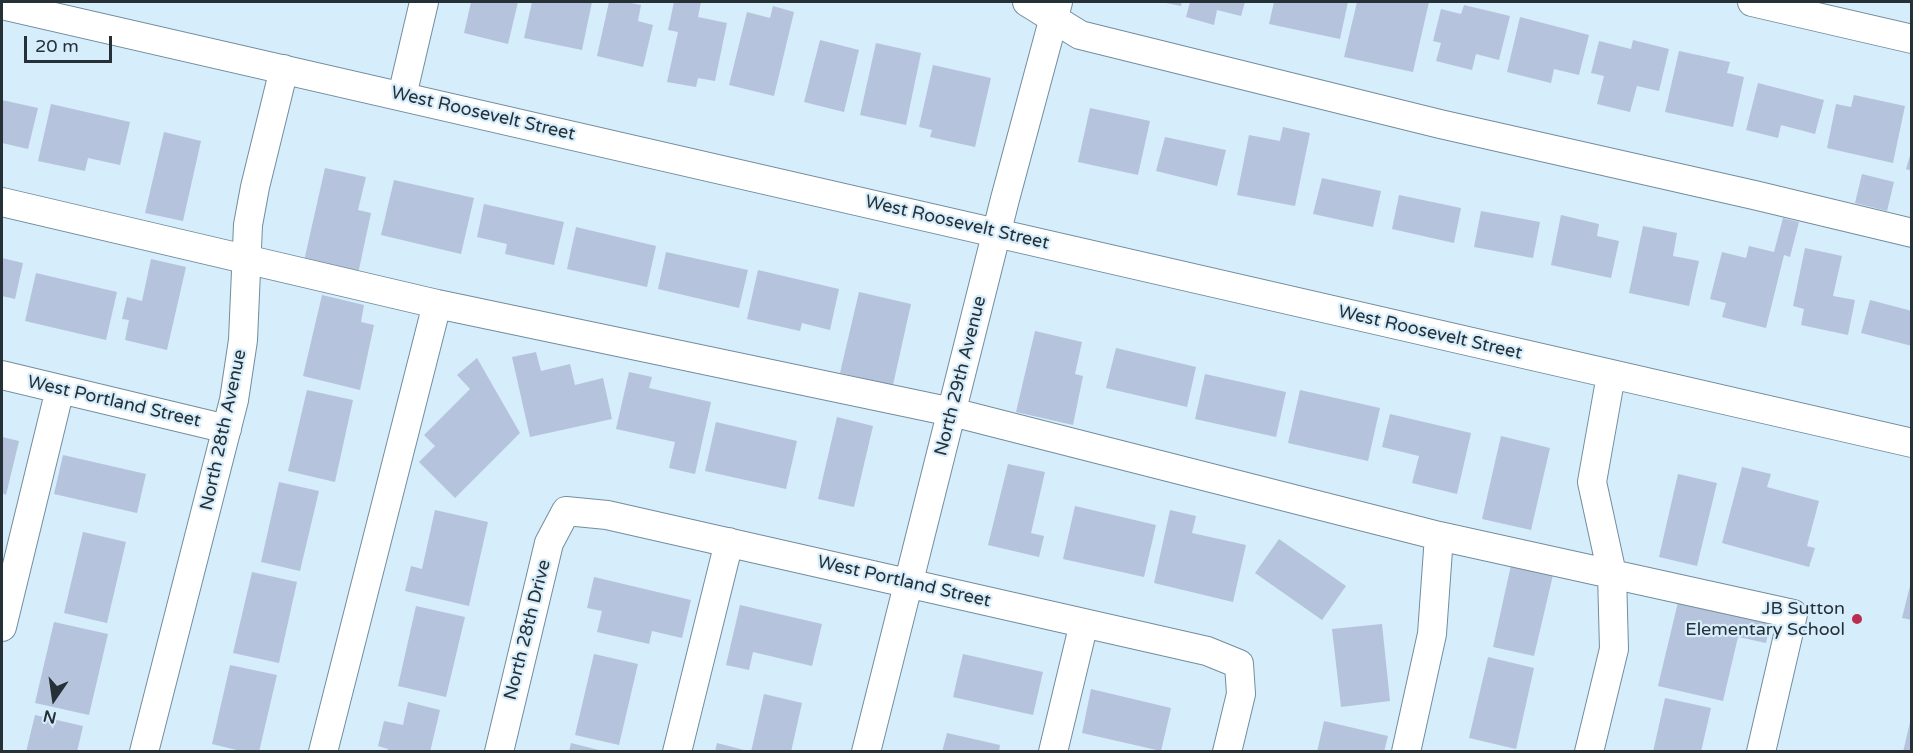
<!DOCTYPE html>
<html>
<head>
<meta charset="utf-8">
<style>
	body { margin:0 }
	#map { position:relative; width:1913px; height:753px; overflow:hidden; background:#d6edfb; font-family:"Varela Round",sans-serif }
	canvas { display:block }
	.frame { position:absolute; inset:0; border:3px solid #263037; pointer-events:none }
	.north { position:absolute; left:24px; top:669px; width:60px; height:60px; -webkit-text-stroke:4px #d6edfb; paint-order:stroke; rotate:193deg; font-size:16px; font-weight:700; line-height:24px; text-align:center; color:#263037 }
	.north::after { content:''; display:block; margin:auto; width:21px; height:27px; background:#263037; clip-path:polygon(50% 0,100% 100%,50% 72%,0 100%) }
	.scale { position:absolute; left:24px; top:36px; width:88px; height:27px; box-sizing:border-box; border:3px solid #263037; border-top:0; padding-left:8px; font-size:18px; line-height:21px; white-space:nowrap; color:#263037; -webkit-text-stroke:4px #d6edfb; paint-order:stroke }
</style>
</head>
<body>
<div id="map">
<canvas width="1913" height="753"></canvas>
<div class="frame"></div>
<div class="north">N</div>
<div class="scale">20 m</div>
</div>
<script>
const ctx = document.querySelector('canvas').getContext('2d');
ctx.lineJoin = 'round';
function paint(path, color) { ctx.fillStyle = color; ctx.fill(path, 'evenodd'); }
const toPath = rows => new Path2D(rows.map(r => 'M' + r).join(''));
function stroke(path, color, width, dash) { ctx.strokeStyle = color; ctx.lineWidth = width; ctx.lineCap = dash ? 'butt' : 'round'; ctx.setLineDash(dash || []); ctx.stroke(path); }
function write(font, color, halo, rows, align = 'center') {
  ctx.font = font + ' "Varela Round",sans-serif'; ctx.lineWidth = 4.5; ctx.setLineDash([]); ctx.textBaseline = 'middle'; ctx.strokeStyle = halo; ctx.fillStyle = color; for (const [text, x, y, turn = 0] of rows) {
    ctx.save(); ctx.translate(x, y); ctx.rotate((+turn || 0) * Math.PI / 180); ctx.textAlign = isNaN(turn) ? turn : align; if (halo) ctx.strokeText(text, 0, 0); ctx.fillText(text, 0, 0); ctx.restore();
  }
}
paint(toPath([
	[471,2,518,2,508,44,464,33],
	[532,2,592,2,582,50,524,38],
	[609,2,626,2,641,5,638,21,653,25,643,67,597,56],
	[674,2,701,2,698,17,727,23,715,81,698,78,696,87,667,82,678,32,668,30],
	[1161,2,1182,2,1181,6],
	[1190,2,1245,2,1241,16,1217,10,1214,25,1186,17],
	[1274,2,1348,2,1340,39,1269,24],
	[1357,2,1429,2,1413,72,1344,57],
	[1464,5,1510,16,1499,60,1476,54,1472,70,1436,61,1441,43,1433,41,1441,9,1461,14],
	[773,6,794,12,774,96,729,85,747,12,770,18],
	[1520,17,1589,35,1579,75,1554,69,1551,83,1507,72],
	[820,40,859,50,844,112,804,102],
	[1633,40,1669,49,1659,91,1637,86,1630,112,1597,104,1604,76,1591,73,1599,41,1631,49],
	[876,43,921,53,906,125,860,115],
	[1679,51,1730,62,1727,73,1744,77,1733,127,1665,112],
	[933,65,991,78,975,147,930,137,932,130,919,127],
	[1758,83,1824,100,1815,134,1781,125,1778,138,1746,130],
	[1854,95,1905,106,1893,163,1827,148,1836,104,1851,107],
	[2,100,38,108,28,149,2,143],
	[51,104,130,122,120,165,88,158,85,171,38,161],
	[1090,108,1150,121,1138,175,1078,162],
	[1283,127,1310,133,1295,206,1237,195,1249,135,1280,141],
	[164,132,201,141,183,221,145,213],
	[1165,137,1226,150,1217,186,1156,171],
	[1911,152,1912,152,1912,171,1906,169],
	[325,168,366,177,358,210,371,213,358,274,304,261],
	[1862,174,1894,182,1887,211,1855,203],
	[1322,178,1381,191,1373,227,1313,214],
	[394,180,474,198,461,254,381,235],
	[1399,195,1461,208,1454,243,1392,229],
	[484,204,564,222,554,265,505,254,507,244,477,237],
	[1481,211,1540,222,1533,258,1474,247],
	[1561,215,1599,224,1597,236,1619,241,1611,278,1551,265],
	[1783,218,1799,222,1790,257,1784,255,1766,328,1722,317,1726,303,1710,299,1722,252,1746,258,1749,246,1774,252],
	[1643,226,1677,233,1673,256,1699,261,1689,306,1629,293],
	[576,227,656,246,647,287,567,269],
	[1805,248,1842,256,1833,296,1855,300,1848,335,1801,325,1804,309,1793,306],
	[666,252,748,270,739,308,658,289],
	[2,258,23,263,15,299,2,296],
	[151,259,186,267,167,350,125,340,129,320,122,319,127,297,142,301],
	[758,270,839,289,830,330,802,323,800,331,747,319],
	[36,273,117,292,106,340,25,321],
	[859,292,911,304,893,385,840,373],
	[322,295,364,305,361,322,374,325,360,390,303,376],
	[1870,300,1912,311,1912,346,1861,333],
	[1035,331,1082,342,1075,374,1083,376,1073,425,1016,412],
	[1116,348,1196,367,1187,407,1106,388],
	[536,352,541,371,570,364,575,385,603,378,612,419,530,437,512,357],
	[477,358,520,433,455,498,419,462,435,446,424,435,470,389,457,375],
	[629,372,652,377,649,388,711,402,695,474,669,468,675,442,616,429],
	[1205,374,1286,392,1276,437,1195,419],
	[307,390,353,400,335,482,288,471],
	[1300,390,1380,408,1368,461,1288,443],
	[1390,414,1471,433,1457,494,1412,483,1419,456,1382,447],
	[837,417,873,426,854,507,818,499],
	[716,422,797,441,786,489,705,471],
	[1501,436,1550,448,1531,530,1482,519],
	[2,437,19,441,6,495,2,493],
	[63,455,146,474,137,513,54,494],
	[1008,464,1045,472,1031,533,1044,536,1039,557,988,545],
	[1742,467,1771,474,1767,487,1819,501,1807,546,1815,548,1809,567,1722,543],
	[1678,474,1717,483,1697,566,1659,557],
	[279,482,319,491,300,571,261,562],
	[1075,506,1156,525,1144,577,1063,559],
	[435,510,488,522,469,606,405,591,411,566,422,569],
	[1170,510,1196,516,1192,533,1246,545,1233,602,1154,583],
	[83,532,126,542,107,623,64,613],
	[1279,539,1346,586,1322,620,1255,573],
	[1511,565,1553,575,1534,656,1493,647],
	[252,572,297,582,279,663,233,653],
	[594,577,691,600,682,638,652,631,649,644,597,632,602,611,587,608],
	[1911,582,1912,582,1912,620,1902,618],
	[1678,602,1770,624,1766,643,1738,637,1723,701,1658,686],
	[740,605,822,624,812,666,753,652,749,670,726,665],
	[416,606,465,617,446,697,398,686],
	[54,622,108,634,89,715,35,703],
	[1382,624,1390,701,1341,707,1332,629],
	[594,654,638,664,619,745,575,735],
	[963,654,1043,672,1033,715,953,697],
	[1488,657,1534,668,1516,749,1469,738],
	[230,665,277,675,259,752,245,752,212,744],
	[1091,689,1171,708,1161,751,1082,733],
	[764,694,802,703,791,752,751,752],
	[1665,698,1711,708,1701,752,1653,752],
	[408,702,440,710,430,752,387,752,388,749,378,746,384,721,403,725],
	[35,715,83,726,77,752,26,752],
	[1911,718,1912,752,1903,752],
	[1324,721,1388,736,1384,752,1317,752],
	[947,733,1000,745,999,752,942,752],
	[571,743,603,751,603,752,569,752],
	[717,743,748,751,748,752,715,752]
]), '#b6c3dc');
const minor = toPath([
	[1027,2,1080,35,1440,124,1754,195,1912,233],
	[1752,2,1912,39],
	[2,5,1912,443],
	[402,96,424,2],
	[2,202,437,304,952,412,1439,536,1432,634,1406,752],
	[2,375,227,429],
	[1439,536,1793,614,1761,752],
	[2,627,60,389],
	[144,752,234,400,243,340,248,225,255,187,284,69],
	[323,752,437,304],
	[499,752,549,543,566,511,607,515,1207,651,1239,664,1241,694,1227,752],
	[677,752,729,542],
	[866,752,1005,199,1058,2],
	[1053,752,1084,623],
	[1589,752,1614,649,1612,574,1592,482,1611,375]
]);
stroke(minor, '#738d9e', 30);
stroke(minor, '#fff', 28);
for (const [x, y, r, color] of [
	[1857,619,6,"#bc2b50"]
]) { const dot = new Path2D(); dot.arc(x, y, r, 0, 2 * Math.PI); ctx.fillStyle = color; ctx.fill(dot); stroke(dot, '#d6edfb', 2); }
write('18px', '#263037', '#d6edfb', [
	["West Roosevelt Street",483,114,13],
	["West Roosevelt Street",957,223,13],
	["West Roosevelt Street",1430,333,13],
	["North 29th Avenue",961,376,-76],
	["West Portland Street",114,402,13],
	["North 28th Avenue",224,430,-78],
	["West Portland Street",904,582,13],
	["North 28th Drive",528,630,-76]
]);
write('18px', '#263037', '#d6edfb', [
	["JB Sutton",1845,609],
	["Elementary School",1845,630]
], 'right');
</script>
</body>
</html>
